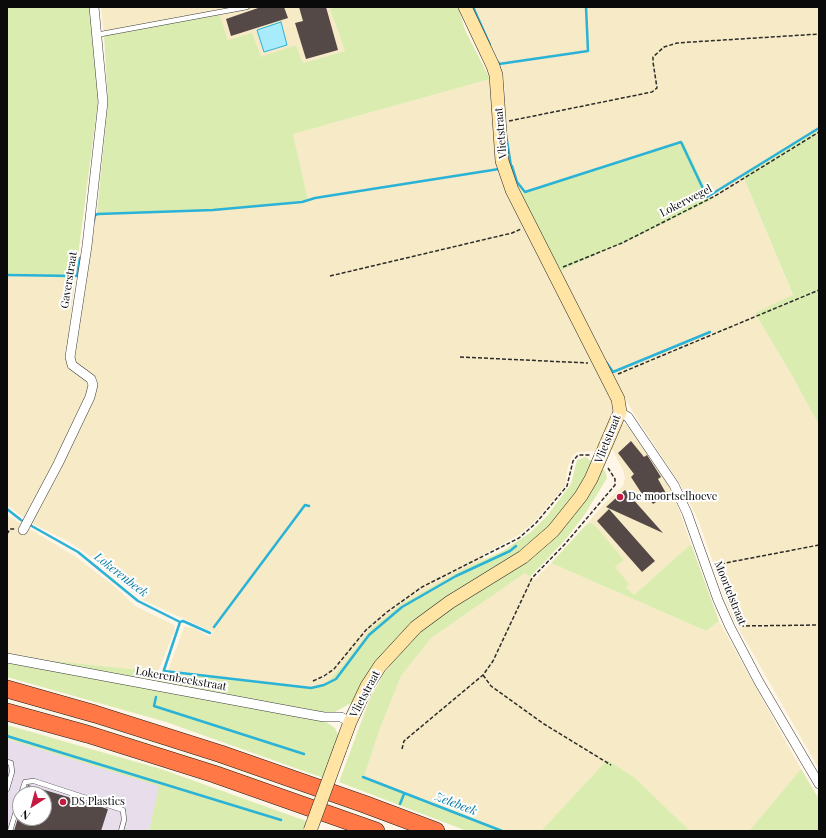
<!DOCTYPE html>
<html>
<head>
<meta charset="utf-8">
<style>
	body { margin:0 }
	#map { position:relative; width:826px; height:838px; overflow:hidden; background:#fff6e8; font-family:"Playfair Display",serif }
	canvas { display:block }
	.frame { position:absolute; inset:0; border:8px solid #0a0a0a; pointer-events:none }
	.north { position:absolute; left:12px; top:786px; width:40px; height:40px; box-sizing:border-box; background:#fff; border:1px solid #9d9d9d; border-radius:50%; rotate:216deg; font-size:11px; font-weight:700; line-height:16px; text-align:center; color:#0a0a0a }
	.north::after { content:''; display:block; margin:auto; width:14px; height:18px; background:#c41941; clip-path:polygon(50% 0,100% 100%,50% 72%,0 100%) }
</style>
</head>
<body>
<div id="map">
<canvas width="826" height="838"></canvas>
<div class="frame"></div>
<div class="north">N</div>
</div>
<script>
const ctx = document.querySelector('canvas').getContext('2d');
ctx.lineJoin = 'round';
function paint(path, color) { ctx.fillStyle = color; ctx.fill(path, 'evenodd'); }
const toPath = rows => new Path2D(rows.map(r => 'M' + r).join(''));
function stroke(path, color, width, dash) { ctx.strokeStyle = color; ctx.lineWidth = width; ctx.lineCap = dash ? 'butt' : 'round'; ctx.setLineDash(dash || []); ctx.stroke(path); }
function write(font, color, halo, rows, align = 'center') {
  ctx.font = font + ' "Playfair Display",serif'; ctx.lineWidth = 4; ctx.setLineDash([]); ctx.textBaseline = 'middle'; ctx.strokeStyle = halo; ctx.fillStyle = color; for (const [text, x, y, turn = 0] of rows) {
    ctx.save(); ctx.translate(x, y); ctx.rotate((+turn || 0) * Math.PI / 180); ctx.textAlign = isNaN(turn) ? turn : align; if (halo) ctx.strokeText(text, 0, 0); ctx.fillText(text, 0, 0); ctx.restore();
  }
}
paint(toPath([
	[7,739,160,786,149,831,7,831],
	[20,794,44,794,44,818,20,818]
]), '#e7ddeb');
paint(toPath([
	[101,7,337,7,330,9,345,51,303,63,296,45,260,58,228,40,104,35],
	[472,7,819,7,819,127,743,176,793,296,755,313,794,379,819,425,819,769,732,617,699,522,680,484,634,414,594,342,560,271,639,236,711,199,684,142,520,194,512,176,508,155,504,79,500,63],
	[490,79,497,168,508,198,527,231,612,402,613,409,609,421,596,451,578,452,573,455,568,466,565,486,534,522,517,536,482,555,484,559,467,567,342,666,330,679,318,687,303,687,167,673,184,627,194,628,210,637,213,632,143,600,87,554,68,541,31,523,96,385,76,365,74,355,97,213,214,211,308,200,293,134],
	[7,274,75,279,66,360,69,367,87,381,89,385,87,393,27,520,7,505],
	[623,424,629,425,671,487,691,544,634,595,625,588,628,584,615,567,624,560,592,523,586,525,604,504,623,486,625,478,623,470,611,447],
	[7,515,76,557,114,586,135,606,174,625,175,629,158,672,35,659,7,654],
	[551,563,706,631,719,621,801,769,749,831,690,831,634,777,607,760,541,831,507,831,364,777,379,731,401,676,431,638,525,573,534,580]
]), '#f7eac6');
paint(toPath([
	[7,7,90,7,98,81,98,101,75,279,7,274],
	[337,7,458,7,465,30,490,79,293,134,308,200,214,211,97,213,108,102,104,35,218,11,228,40,252,33,261,57,296,45,303,63,345,51,330,9],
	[819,127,819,425,794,379,755,313,793,295,743,176],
	[684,142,711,200,639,236,560,271,520,194],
	[586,457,593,463,572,499,548,528,509,559,445,600,351,703,335,712,323,713,35,659,303,687,318,687,330,679,342,666,371,629,403,603,467,567,503,551,531,532,547,516,571,484,577,460],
	[605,470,607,478,585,514,566,539,530,577,525,573,431,638,401,676,379,731,364,777,507,831,467,831,339,782,370,698,383,675,401,652,422,630,438,617,532,556,600,471],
	[592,523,598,529,624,560,615,567,629,584,626,588,634,595,691,544,719,621,706,631,551,563,586,525],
	[7,660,323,720,335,728,339,737,326,779,166,722,7,677],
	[7,725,161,769,309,822,306,831,149,831,159,786,7,739],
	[607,760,634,777,690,831,541,831],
	[801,769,819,799,819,831,749,831]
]), '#daecaf');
const water = toPath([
	[281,22,287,45,264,52,257,30,281,22]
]);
paint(water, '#a8ebfb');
stroke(water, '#2ab2d7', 1);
stroke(toPath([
	[473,7,490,45],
	[498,62,499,64,588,51,586,7],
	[507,141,511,166],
	[509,167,512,166,517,182,525,192,681,142,707,197,819,128],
	[94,221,95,215,98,214,213,210,302,202,315,198,499,169],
	[7,275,77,276,80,258],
	[606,362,613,372,710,332],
	[7,509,21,520,78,552,138,601,180,622,163,673],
	[180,622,183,621,210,633],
	[214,627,305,505,309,506],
	[164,671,311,688,324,685,336,679,369,635,402,607,456,576,510,551,516,546],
	[156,697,154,706,304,754],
	[7,736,281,820],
	[363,777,502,831],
	[400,804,404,794]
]), '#2ab2d7', 2.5);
paint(toPath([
	[261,7,284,7,288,18,231,36,226,19],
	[299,7,326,7,338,50,306,59,295,23,303,21],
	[631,441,644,457,647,455,661,477,658,479,667,495,653,504,645,492,642,494,631,477,634,474,618,453],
	[625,490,631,497,663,533,606,507],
	[609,509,655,561,642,572,597,521],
	[28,785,108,809,101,831,14,831,18,818,44,818,44,794,25,794]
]), '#544946');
const lane = toPath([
	[96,35,247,7],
	[7,762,11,763,12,772,7,789],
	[21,794,25,782,34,781,123,810,124,820,121,831],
	[10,831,20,798]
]);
const street = toPath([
	[620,412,628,417,674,485,687,513,718,600,730,627,759,682,819,784],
	[23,530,58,464,90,397,93,385,91,379,72,365,70,357,87,246,103,102,94,7],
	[7,658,291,711,324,717,341,717,350,722]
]);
const secondary = toPath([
	[340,749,350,722,367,686,380,666,416,627,450,602,523,557,553,531,581,496,591,479,620,412,618,399,512,190,502,161,496,75,493,66,465,7]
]);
const highway = toPath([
	[7,689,95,714,221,754,364,804,436,831],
	[7,712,87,734,214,774,376,831]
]);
stroke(lane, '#3d3d3d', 5.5);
stroke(street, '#3d3d3d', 10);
stroke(secondary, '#2c2c2c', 14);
stroke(highway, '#1b1b1b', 18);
stroke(toPath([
	[509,121,652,92,657,88,653,62,653,57,664,47,677,43,819,34],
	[563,267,622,243,715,196,819,132],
	[330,276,512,233,521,229],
	[460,357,588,363],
	[618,374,819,290],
	[7,534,10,529,15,529],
	[715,565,819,545],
	[740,626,819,625],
	[483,675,491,686,544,724,611,765],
	[313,681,324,676,334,669,366,630,387,612,422,587,519,538,536,523,567,486,573,461,578,455,591,455],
	[402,749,404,741,483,675,493,661,532,578,565,544,615,485,615,479,608,468]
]), '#2c2c2c', 1.5, [4, 2]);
stroke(lane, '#fff', 4.5);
stroke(street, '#fff', 9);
stroke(secondary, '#ffe4a3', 13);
stroke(highway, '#ff7846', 17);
const secondaryBridge = toPath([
	[310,831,340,749]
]);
stroke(secondaryBridge, '#2c2c2c', 14, []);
stroke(secondaryBridge, '#ffe4a3', 13);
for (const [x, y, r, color] of [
	[620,497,4,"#c41941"],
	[63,802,4,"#c41941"]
]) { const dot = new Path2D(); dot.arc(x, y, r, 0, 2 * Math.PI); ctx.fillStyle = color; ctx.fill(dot); stroke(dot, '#fff', 1.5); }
write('11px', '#0a0a0a', '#fff', [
	["Vlietstraat",501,133,-95],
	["Lokerwegel",686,201,-27],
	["Gaverstraat",69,280,-81],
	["Vlietstraat",608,439,-68],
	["Moortelstraat",730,593,68],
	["Lokerenbeekstraat",181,679,10],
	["Vlietstraat",365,694,-62]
]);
write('11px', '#0a0a0a', '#fff', [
	["De moortselhoeve",628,497],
	["DS Plastics",71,802]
], 'left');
write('italic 12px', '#0c7ea4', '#fff', [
	["Lokerenbeek",121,575,38],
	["Zelebeek",456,804,21]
]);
</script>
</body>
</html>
